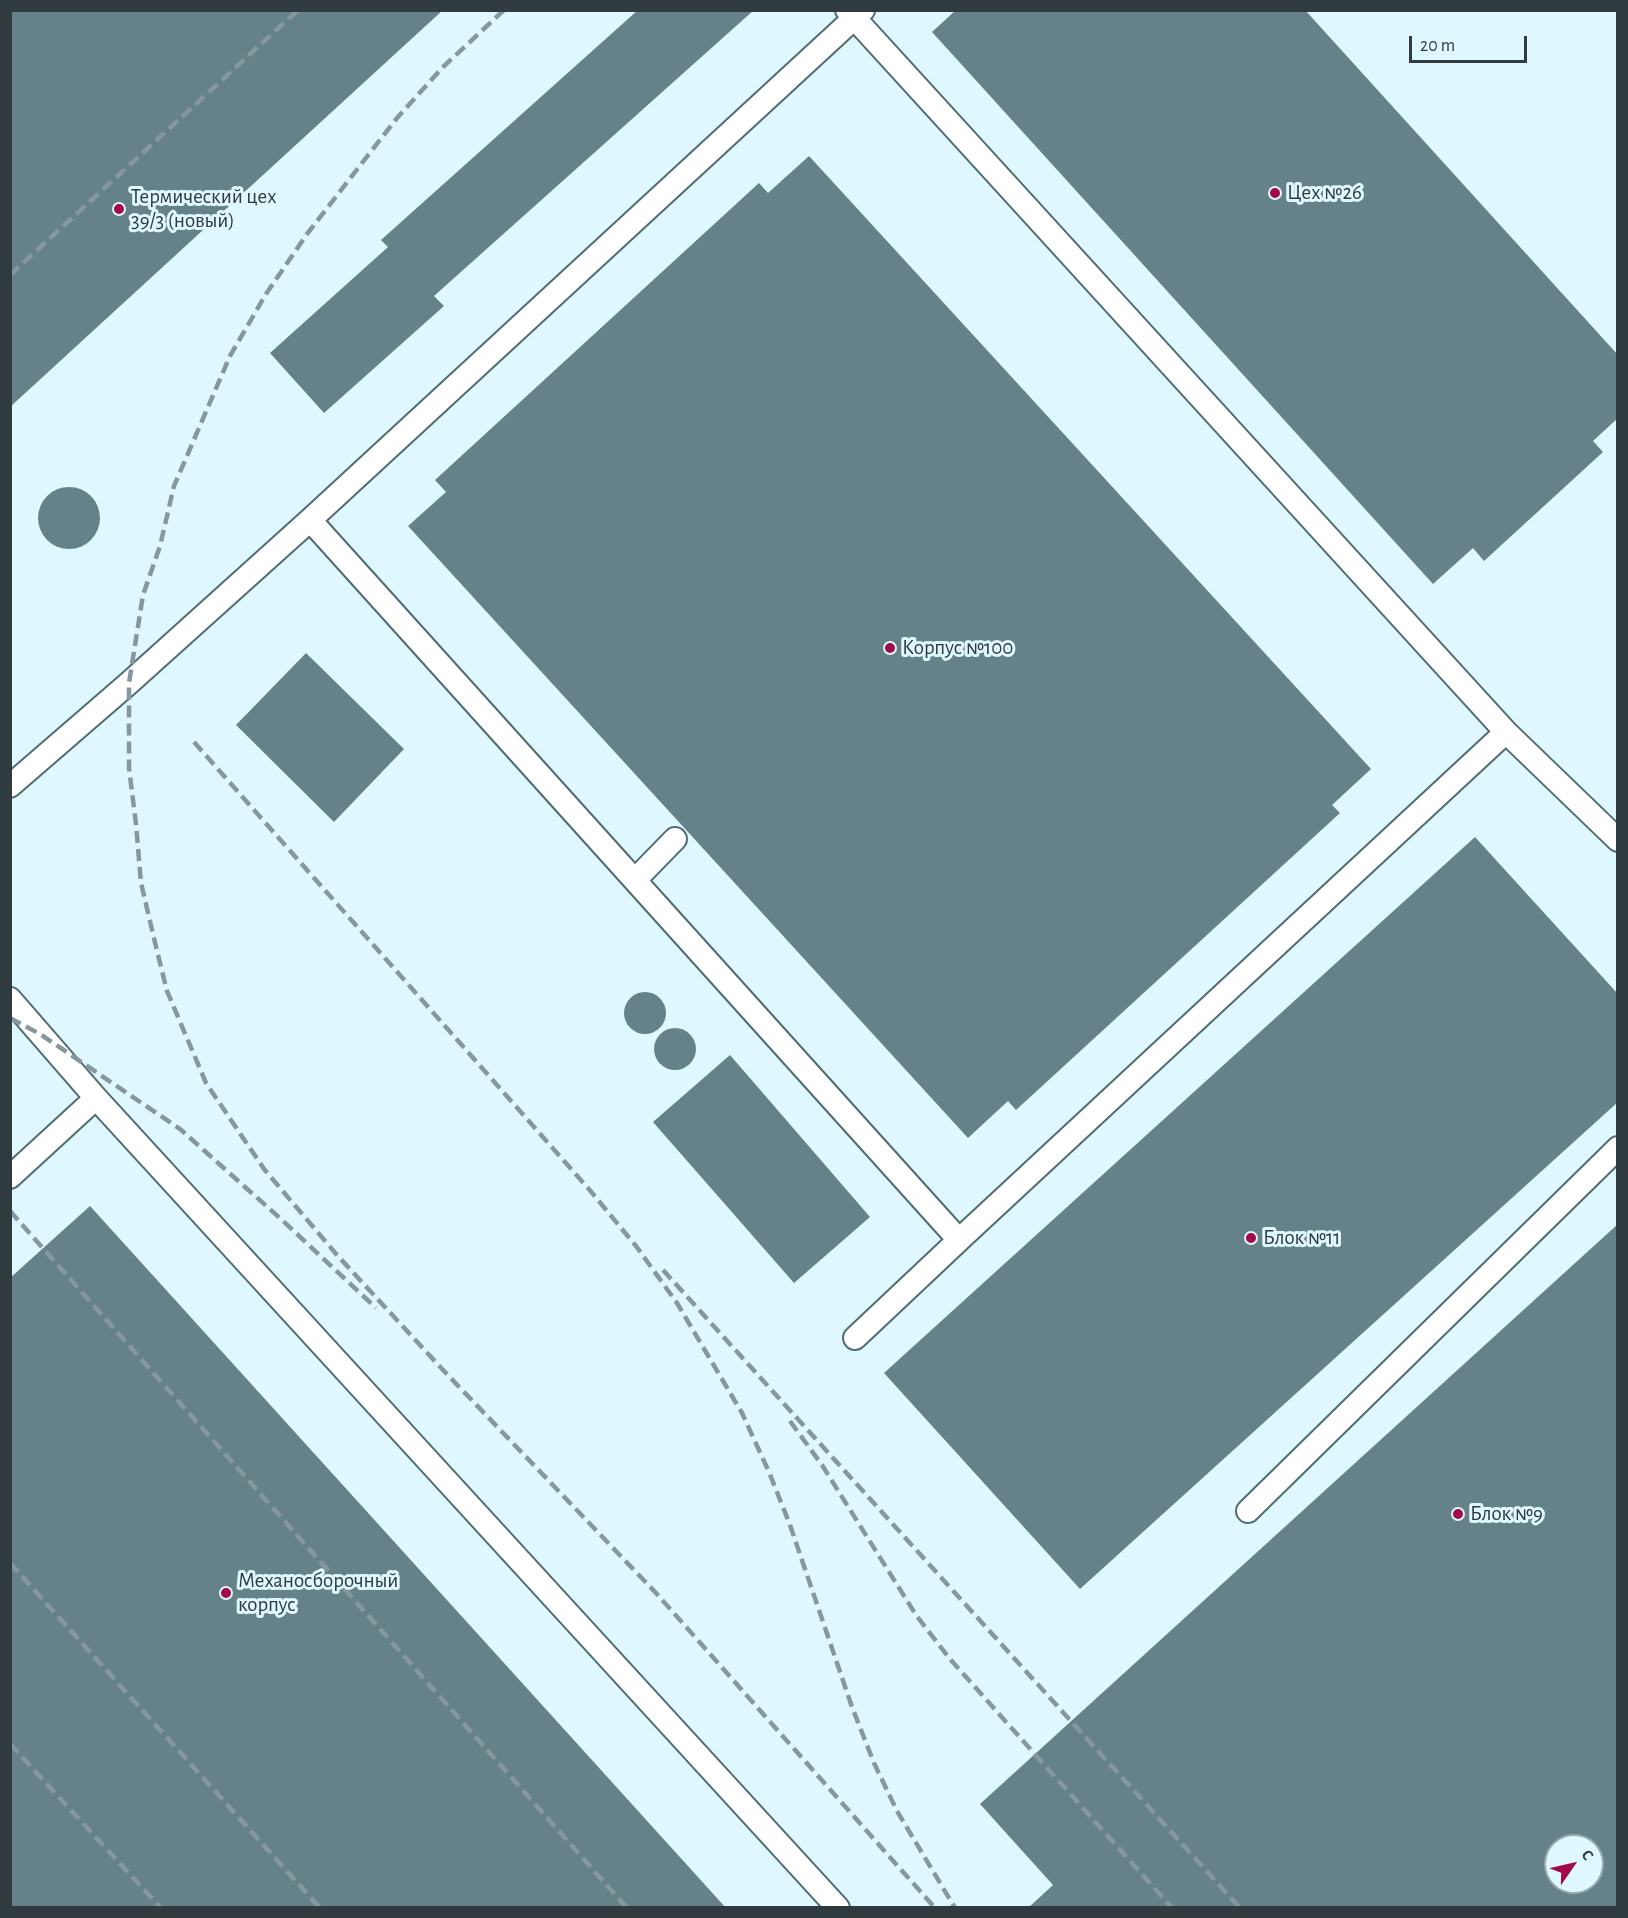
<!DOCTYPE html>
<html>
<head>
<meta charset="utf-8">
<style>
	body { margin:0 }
	#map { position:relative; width:1628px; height:1918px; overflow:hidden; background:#dff7fe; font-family:"Alegreya Sans",sans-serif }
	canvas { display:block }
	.frame { position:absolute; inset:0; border:12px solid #2f3b3e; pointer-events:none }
	.north { position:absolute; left:1544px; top:1834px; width:60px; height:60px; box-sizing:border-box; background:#dff7fe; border:2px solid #99acb1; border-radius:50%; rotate:56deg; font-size:16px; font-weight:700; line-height:24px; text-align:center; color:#2f3b3e }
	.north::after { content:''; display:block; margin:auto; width:21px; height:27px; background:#a20a48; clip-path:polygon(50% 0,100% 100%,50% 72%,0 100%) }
	.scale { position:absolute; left:1409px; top:36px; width:118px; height:27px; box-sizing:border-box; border:3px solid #2f3b3e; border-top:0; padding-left:8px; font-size:18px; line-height:21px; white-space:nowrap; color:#2f3b3e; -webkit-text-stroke:4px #dff7fe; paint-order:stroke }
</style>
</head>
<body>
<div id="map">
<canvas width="1628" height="1918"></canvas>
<div class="frame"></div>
<div class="north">С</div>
<div class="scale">20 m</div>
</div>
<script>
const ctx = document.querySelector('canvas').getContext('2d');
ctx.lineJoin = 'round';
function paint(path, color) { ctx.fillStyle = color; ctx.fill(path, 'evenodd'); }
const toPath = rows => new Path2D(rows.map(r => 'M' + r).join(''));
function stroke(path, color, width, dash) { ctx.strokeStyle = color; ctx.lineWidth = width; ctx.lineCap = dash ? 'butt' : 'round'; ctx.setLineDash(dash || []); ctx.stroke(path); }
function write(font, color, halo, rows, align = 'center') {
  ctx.font = font + ' "Alegreya Sans",sans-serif'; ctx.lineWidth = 6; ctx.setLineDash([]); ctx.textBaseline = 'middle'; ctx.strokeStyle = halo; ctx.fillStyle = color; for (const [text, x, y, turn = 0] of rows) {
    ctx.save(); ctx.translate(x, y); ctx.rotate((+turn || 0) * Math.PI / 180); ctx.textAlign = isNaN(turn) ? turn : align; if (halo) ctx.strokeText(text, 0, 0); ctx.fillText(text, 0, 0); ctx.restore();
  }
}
paint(toPath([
	[10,10,443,10,10,407],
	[638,10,754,10,434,296,444,306,324,413,270,353,388,247,381,240],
	[956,10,1305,10,1618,355,1618,418,1593,441,1603,452,1484,561,1473,548,1433,584,932,32],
	[809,156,1371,769,1332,805,1340,813,1016,1110,1008,1101,968,1138,408,526,446,492,435,480,759,183,768,193],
	'38 518a31 31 0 1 1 62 0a31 31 0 1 1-62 0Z',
	[306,653,404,749,334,822,236,725],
	[1475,837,1618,994,1618,1102,1080,1589,884,1373],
	'624 1013a21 21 0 1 1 42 0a21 21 0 1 1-42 0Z',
	'654 1049a21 21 0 1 1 42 0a21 21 0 1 1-42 0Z',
	[730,1055,870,1217,794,1283,653,1122],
	[90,1206,726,1908,10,1908,10,1278],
	[1618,1224,1618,1908,1028,1908,1053,1885,980,1804],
	[1556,1846,1592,1846,1592,1882,1556,1882]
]), '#668289');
const service = toPath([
	[847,10,1506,732,1618,840],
	[310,520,959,1240,1506,732],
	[10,786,129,683,310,520,863,10],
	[635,880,675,839],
	[10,999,96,1098,838,1908],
	[10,1177,96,1098],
	[855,1338,959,1240],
	[1248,1511,1618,1148]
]);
stroke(service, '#516c73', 26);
stroke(service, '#fff', 22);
stroke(toPath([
	[504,10,443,67,397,118,307,234,266,294,230,356,174,486,160,546,143,595,129,683,129,768,136,824,141,883,157,951,167,991,206,1083,264,1169,337,1255,443,1370,656,1593,935,1908],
	[10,275,298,10],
	[194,742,588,1188,636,1246,677,1303,742,1413,769,1472,790,1525,852,1707,874,1763,897,1811,955,1908],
	[10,1018,40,1034,180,1129,282,1220,376,1308],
	[10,1211,627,1908],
	[663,1270,1240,1908],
	[790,1421,822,1465,916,1615,950,1659,1172,1908],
	[10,1563,320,1908],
	[10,1744,161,1908]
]), '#86989d', 4.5, [12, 6]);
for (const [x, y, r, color] of [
	[1275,193,6,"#a20a48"],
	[119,209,6,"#a20a48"],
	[890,648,6,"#a20a48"],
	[1251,1238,6,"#a20a48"],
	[1458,1514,6,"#a20a48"],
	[226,1593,6,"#a20a48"]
]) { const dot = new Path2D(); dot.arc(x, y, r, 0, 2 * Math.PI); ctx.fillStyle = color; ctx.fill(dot); stroke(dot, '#dff7fe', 2); }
write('21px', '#2f3b3e', '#dff7fe', [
	["Цех №26",1287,193],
	["Термический цех",131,197],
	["39/3 (новый)",131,221],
	["Корпус №100",902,648],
	["Блок №11",1263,1238],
	["Блок №9",1470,1514],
	["Механосборочный",238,1581],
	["корпус",238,1605]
], 'left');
</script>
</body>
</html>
